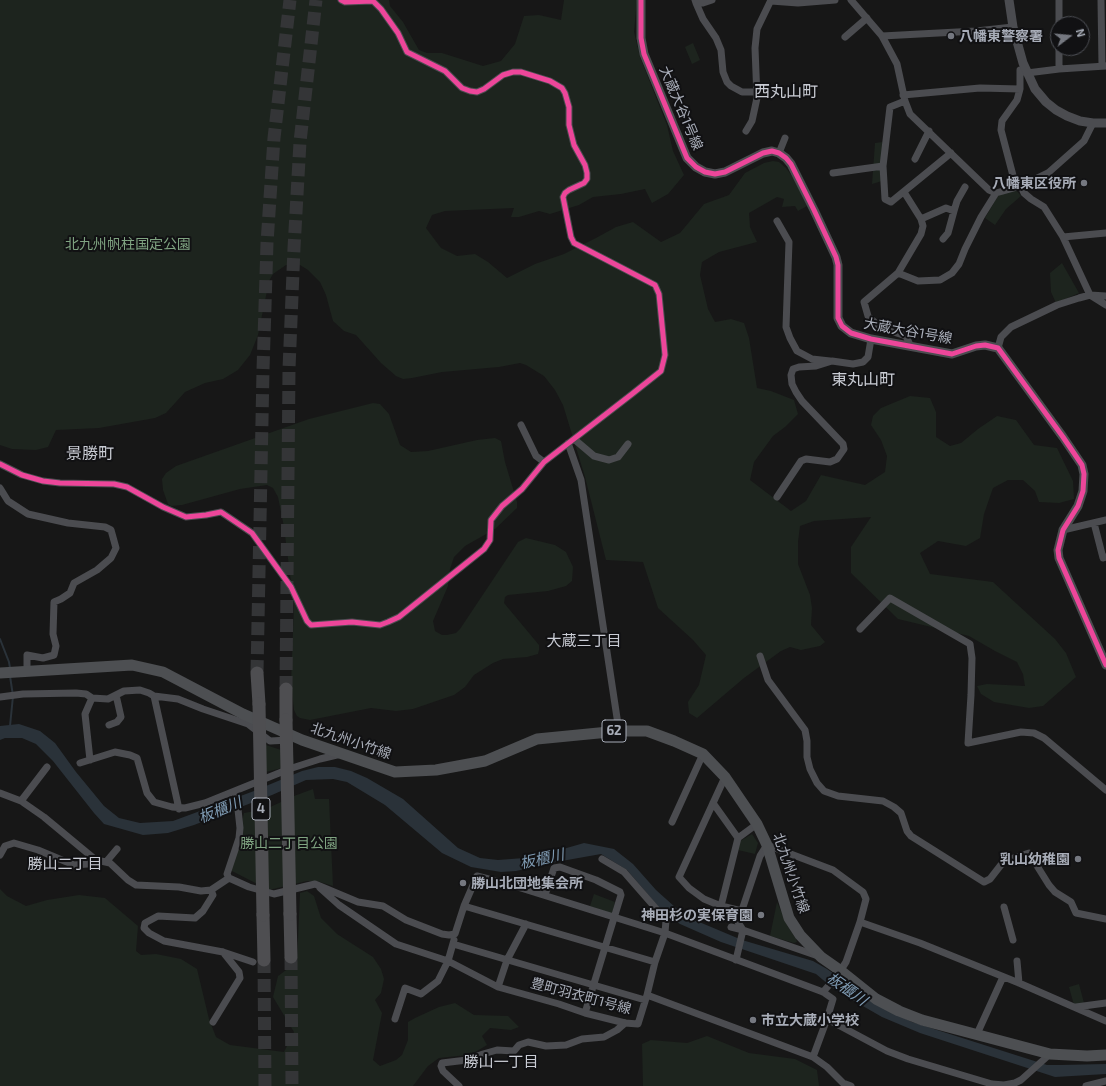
<!DOCTYPE html>
<html>
<head>
<meta charset="utf-8">
<style>
	body { margin:0 }
	#map { position:relative; width:1106px; height:1086px; overflow:hidden; background:#171717; font-family:"Exo 2",sans-serif }
	canvas { display:block }
	.north { position:absolute; left:1050px; top:16px; width:40px; height:40px; box-sizing:border-box; background:#111113; border:1px solid #4d4f55; border-radius:50%; rotate:74deg; font-size:11px; font-weight:700; line-height:16px; text-align:center; color:#a8adb8 }
	.north::after { content:''; display:block; margin:auto; width:14px; height:18px; background:#757880; clip-path:polygon(50% 0,100% 100%,50% 72%,0 100%) }
</style>
</head>
<body>
<div id="map">
<canvas width="1106" height="1086"></canvas>
<div class="north">N</div>
</div>
<script>
const ctx = document.querySelector('canvas').getContext('2d');
ctx.lineJoin = 'round';
function paint(path, color) { ctx.fillStyle = color; ctx.fill(path, 'evenodd'); }
const toPath = rows => new Path2D(rows.map(r => 'M' + r).join(''));
function stroke(path, color, width, dash) { ctx.strokeStyle = color; ctx.lineWidth = width; ctx.lineCap = dash ? 'butt' : 'round'; ctx.setLineDash(dash || []); ctx.stroke(path); }
function write(font, color, halo, rows, align = 'center') {
  ctx.font = font + ' "Exo 2","Noto Sans JP",sans-serif'; ctx.lineWidth = 4; ctx.setLineDash([]); ctx.textBaseline = 'middle'; ctx.strokeStyle = halo; ctx.fillStyle = color; for (const [text, x, y, turn = 0] of rows) {
    ctx.save(); ctx.translate(x, y); ctx.rotate((+turn || 0) * Math.PI / 180); ctx.textAlign = isNaN(turn) ? turn : align; if (halo) ctx.strokeText(text, 0, 0); ctx.fillText(text, 0, 0); ctx.restore();
  }
}
paint(toPath([
	[0,0,389,0,390,6,403,22,419,50,427,53,442,53,483,66,501,61,515,44,524,16,539,15,561,20,564,0,637,0,634,32,640,57,667,125,673,151,684,175,668,194,652,203,645,189,621,194,593,197,579,205,550,214,539,211,519,217,511,217,514,208,445,211,432,215,426,228,441,248,457,256,475,254,488,262,507,278,535,264,564,254,596,238,616,227,633,222,661,242,680,233,704,204,729,195,745,173,764,163,773,161,779,162,786,168,795,180,807,206,798,211,795,206,782,207,784,199,777,197,749,213,750,227,757,242,719,252,702,262,700,275,708,309,715,322,731,319,744,323,749,338,757,388,771,391,794,400,798,414,785,427,773,436,754,462,750,480,791,511,806,501,821,475,865,485,885,472,887,456,881,440,871,425,873,416,881,408,910,396,930,398,936,412,936,437,950,446,961,443,978,429,997,416,1016,420,1034,445,1057,448,1073,481,1074,499,1059,503,1039,502,1035,491,1023,480,1008,480,993,488,984,514,980,538,966,546,938,541,920,553,930,574,993,582,1055,639,1066,653,1076,677,1043,706,1029,708,994,702,981,694,977,686,987,684,1025,686,1023,674,1017,662,995,651,969,636,898,619,851,573,851,547,871,517,814,521,800,526,798,542,798,564,810,595,812,608,811,625,825,642,820,646,801,650,790,647,781,651,744,678,697,718,689,713,688,702,699,685,706,655,693,640,658,608,643,562,606,560,585,477,563,405,555,390,544,376,526,365,520,363,499,367,442,372,412,378,403,379,396,376,381,363,356,335,344,331,333,321,326,295,320,282,308,270,300,265,286,265,273,274,269,281,258,335,250,355,238,370,223,379,205,383,185,392,166,413,155,418,99,428,56,430,48,447,36,450,12,449,0,445],
	[693,43,700,60,692,64,685,47],
	[883,142,882,181,872,184,875,143],
	[1015,189,1021,196,1006,209,995,225,985,218,998,196],
	[1062,263,1079,293,1056,303,1051,292,1050,273],
	[373,403,380,404,389,414,400,445,411,452,428,451,477,440,495,438,501,441,505,462,517,502,517,508,495,529,465,546,454,557,450,569,448,586,433,621,435,631,442,635,447,635,456,633,460,629,518,542,526,538,555,545,566,552,573,567,572,581,566,586,548,591,508,595,505,597,504,603,539,645,539,650,538,654,527,657,503,659,493,663,474,675,465,687,454,695,413,709,396,711,371,708,310,720,300,718,297,716,294,710,291,682,294,606,284,527,278,497,273,488,267,485,240,489,182,505,171,506,168,504,163,490,162,479,166,473,176,466,309,419],
	[254,741,293,754,294,765,258,774],
	[313,789,315,799,329,799,333,886,317,881,307,881,269,890,232,871,231,869,244,813,266,809,294,796],
	[752,834,758,843,755,854,738,850,740,841],
	[0,889,7,896,26,906,47,900,79,895,105,898,138,926,136,951,141,955,156,954,181,959,197,969,209,1019,216,1037,230,1045,284,1052,294,1032,273,997,278,976,297,962,300,893,307,891,314,896,321,918,337,934,373,957,381,969,384,979,381,993,375,1000,382,1013,373,1060,380,1066,396,1060,402,1055,408,1040,408,1022,415,1018,439,1007,455,1003,474,1015,508,1016,519,1027,511,1030,490,1028,482,1036,487,1045,477,1051,467,1055,439,1058,428,1066,413,1086,0,1086],
	[594,894,615,902,612,914,590,906],
	[777,902,787,925,796,939,797,942,794,943,770,936],
	[1079,984,1084,1003,1074,1005,1069,987],
	[707,1036,749,1053,795,1059,817,1070,819,1086,643,1086,642,1044,651,1040,687,1043]
]), '#1d241e');
paint(toPath([
	[19,724,40,731,55,743,76,772,104,806,119,818,140,823,173,821,254,791,302,771,318,767,335,767,351,771,367,778,403,799,458,848,480,858,498,860,524,858,539,856,584,843,614,849,633,864,656,890,685,916,742,940,813,961,827,969,878,1005,912,1022,1047,1065,1060,1065,1106,1064,1106,1074,1055,1077,920,1033,882,1017,835,990,816,974,721,942,680,924,664,913,627,870,601,854,556,862,516,871,501,872,471,867,442,853,385,805,347,782,333,779,306,780,272,795,194,825,168,833,143,835,104,824,94,813,53,761,36,744,22,738,5,738,0,740,0,726]
]), '#2a3239');
stroke(toPath([
	[0,639,9,662,10,668],
	[10,726,13,696,10,676]
]), '#2a3239', 2);
stroke(toPath([
	[257,673,263,370,267,243,274,138,290,0],
	[286,689,289,369,294,248,300,142,316,0],
	[291,957,292,1086],
	[264,960,265,1086]
]), '#343537', 13, [13, 6]);
stroke(toPath([
	[695,0,696,3,703,3,712,0],
	[851,0,882,36,897,64,905,101,910,114,989,190,996,193,1021,186,1048,173,1084,141,1093,123],
	[1059,0,1059,24],
	[1101,0,1102,66],
	[771,1,798,3,835,0],
	[696,3,703,19,716,38,721,50,723,72,727,82,731,86,742,92,757,92],
	[882,36,976,31,1013,27],
	[845,37,867,18],
	[1059,48,1059,69],
	[903,95,980,88,1020,89,1020,70,1027,73,1059,69,1106,66],
	[905,101,890,107,883,166,885,199,891,202,951,153],
	[746,131,752,121,757,98,755,48,757,29,771,0],
	[779,153,785,138],
	[915,159,929,131],
	[833,173,883,166],
	[1021,186,1024,193,1031,199,1044,207,1063,237,1090,295,1106,305],
	[1016,187,1001,130,1002,121,1017,100,1020,89],
	[904,192,921,219,923,226,921,234,898,273,864,302,868,316,881,328,906,336,910,345],
	[921,219,946,208,954,211,957,201,965,187],
	[777,221,789,242,786,327,790,338,797,351,812,359,830,361],
	[1063,237,1106,233],
	[943,239,948,233,954,211],
	[898,273,918,281,940,280,952,273,959,264,965,249,981,217,996,193],
	[998,348,1001,337,1011,327,1057,305,1079,298,1090,295,1106,296],
	[521,425,536,456,544,462],
	[574,439,594,456,609,460,618,457,628,444],
	[568,443,581,480,619,731],
	[0,464,22,475,43,481,60,483,114,484,127,487,163,507,186,517,206,515,221,512,252,533,291,587,307,621,311,625,352,622,380,625,388,622,399,617,484,549,490,540,491,520,502,506,522,489,544,462,632,394,661,371,665,355,659,294,655,285,574,243,571,237,563,197,565,193,569,190,584,183,587,179,587,173,585,165,574,145,569,125,569,107,565,93,562,88,550,81,521,72,513,72,503,75,484,89,477,92,470,91,462,88,445,71,407,52,398,33,381,9,373,1,345,2,341,0],
	[0,488,8,501,28,514,68,523,105,527,111,530,116,548,111,558,97,570,74,583,70,593,61,599,54,602,53,634,56,646,54,655,43,658,27,655,27,670],
	[777,497,801,461,806,459,830,462,837,459,844,449,843,444,802,401,796,392,792,384,791,375,793,369,799,367,816,366,832,361,853,364,863,362,868,357,871,339],
	[1094,523,1103,558,1106,557],
	[1063,530,1106,520],
	[860,629,890,598,970,644,972,658,971,695,968,743,1021,732,1034,733,1044,738,1106,790],
	[760,656,768,680,805,730,807,741,807,757,810,769,817,783,824,791,838,796,883,801,894,807,901,813,907,831,911,836,984,882,990,879,1004,861,1029,853,1049,885,1055,892,1071,902,1076,913,1106,919],
	[154,696,179,809],
	[0,697,23,694,76,693,86,694,92,698,108,699,124,691,140,690,149,693,154,696,178,699,203,709,248,724,270,741,289,740],
	[109,725,117,722,121,717,116,695],
	[90,760,85,714,92,698],
	[80,763,115,752,130,755,137,758,147,793,154,802,172,807,185,808,205,803,289,769,320,759,341,754],
	[725,777,679,877,689,888,704,899,721,906,738,838,757,824],
	[0,793,21,801,44,817,97,861],
	[21,801,47,767],
	[713,803,738,838],
	[672,822,703,754],
	[0,855,5,846,14,843,38,850,74,865,88,864,101,861,110,863,128,880,136,885,179,887,201,891,211,890,229,878,249,887,274,894,315,884,358,902,383,906,406,920,442,934,449,935,455,934,464,906,477,876,508,884,665,933,666,920,624,872,602,859],
	[106,862,117,849],
	[229,878,227,874,239,838,240,828,236,791],
	[320,888,339,905,396,944,448,961,498,987,559,1004,585,1013,625,1023,638,1024,647,995,813,1057,827,1067,843,1083,851,1086],
	[211,890,213,895,203,911,195,918,158,916,145,923,144,928,149,933,164,941,223,952,253,962],
	[545,895,554,868,560,867,596,880,620,892,621,895,585,1013],
	[464,906,655,962,665,933,823,992,833,999,827,1019,813,1057],
	[721,906,742,911],
	[1004,907,1013,940],
	[731,927,743,930,736,960],
	[453,944,645,1000],
	[818,956,743,930,738,922,760,856,767,845,833,870,863,892,866,899,860,922],
	[1017,961,1019,983],
	[498,987,507,960,526,924],
	[823,992,837,976,846,962,860,922,920,943,1019,983,1106,1021],
	[647,995,655,962],
	[1076,1007,1106,1003],
	[395,1019,405,988,421,994,438,981,448,961,454,940],
	[827,1019,887,1051,908,1059,992,1084,1004,1085,1015,1083,1021,1080,1050,1054],
	[213,1022,240,978,239,972,223,952],
	[977,1034,1003,977],
	[459,1086,443,1071,441,1066,442,1063,467,1060,483,1054,497,1050,514,1051,519,1045,528,1042,546,1046,566,1045,582,1039,604,1037,617,1030,625,1023],
	[1086,1086,1106,1081]
]), '#4b4c50', 7);
stroke(toPath([
	[641,0,641,38,644,54,687,158,696,167,705,172,715,174,725,172,763,153,772,151,779,153,786,158,791,164,814,210,836,257,838,265,838,318,842,326,851,333,871,339,952,354,976,346,985,345,998,348,1063,437,1082,465,1084,474,1083,491,1078,506,1063,530,1058,550,1059,558,1106,665],
	[1009,0,1013,27,1023,63,1035,89,1046,102,1056,110,1067,116,1080,121,1093,123,1106,123]
]), '#4b4c50', 9);
stroke(toPath([
	[0,673,132,665,163,672,243,714,302,740,395,772,436,770,485,761,537,739,619,731,647,731,674,741,703,754,725,777,757,824,767,845,789,918,800,935,821,957,841,971,876,999,899,1011,922,1020,1050,1054,1087,1056,1106,1055]
]), '#4d4f52', 11);
stroke(toPath([
	[257,673,259,704],
	[286,689,286,720],
	[290,914,291,957],
	[263,915,264,960]
]), '#4e4e51', 13);
stroke(toPath([
	[259,704,263,915],
	[286,720,290,914]
]), '#4e4e51', 13);
stroke(toPath([
	[641,0,641,38,644,54,687,158,696,167,705,172,715,174,725,172,763,153,772,151,779,153,786,158,791,164,814,210,836,257,838,265,838,318,842,326,851,333,871,339,952,354,976,346,985,345,998,348,1063,437,1082,465,1084,474,1083,491,1078,506,1063,530,1058,550,1059,558,1106,665],
	[0,464,22,475,43,481,60,483,114,484,127,487,163,507,186,517,206,515,221,512,252,533,291,587,307,621,311,625,352,622,380,625,388,622,399,617,484,549,490,540,491,520,502,506,522,489,544,462,632,394,661,371,665,355,659,294,655,285,574,243,571,237,563,197,565,193,569,190,584,183,587,179,587,173,585,165,574,145,569,125,569,107,565,93,562,88,550,81,521,72,513,72,503,75,484,89,477,92,470,91,462,88,445,71,407,52,398,33,381,9,373,1,345,2,341,0]
]), '#ed469a', 5);
for (const [x, y, r, color] of [
	[951,36,4,"#757880"],
	[1084,183,4,"#757880"],
	[1078,859,4,"#757880"],
	[463,883,4,"#757880"],
	[761,915,4,"#757880"],
	[753,1020,4,"#757880"]
]) { const dot = new Path2D(); dot.arc(x, y, r, 0, 2 * Math.PI); ctx.fillStyle = color; ctx.fill(dot); stroke(dot, '#111113', 1.5); }
for (const [x, y, w] of [
	[614,731,24],
	[261,809,18]
]) { const box = new Path2D(); box.roundRect(x - w / 2, y - 11, w, 22, 3); ctx.fillStyle = '#111113'; ctx.fill(box); stroke(box, '#a8adb8', 1); }
write('bold 13px', '#a8adb8', null, [
	["62",614,731],
	["4",261,809]
]);
write('bold 14px', '#a8adb8', '#111113', [
	["八幡東警察署",959,36],
	["八幡東区役所",1076,183,"right"],
	["乳山幼稚園",1070,859,"right"],
	["勝山北団地集会所",471,883],
	["神田杉の実保育園",753,915,"right"],
	["市立大蔵小学校",761,1020]
], 'left');
write('14px', '#a8adb8', '#111113', [
	["大蔵大谷1号線",681,108,67],
	["大蔵大谷1号線",908,331,10],
	["北九州小竹線",351,741,19],
	["北九州小竹線",791,873,71],
	["豊町羽衣町1号線",581,996,15]
]);
write('14px', '#7fa381', '#111113', [
	["北九州帆柱国定公園",128,244],
	["勝山二丁目公園",289,843]
]);
write('15px', '#c9ccd4', '#111113', [
	["大蔵三丁目",584,641],
	["勝山二丁目",65,864],
	["勝山一丁目",501,1062]
]);
write('italic 15px', '#7f9bb3', '#111113', [
	["板櫃川",220,810,-22],
	["板櫃川",542,859,-12],
	["板櫃川",847,989,35]
]);
write('16px', '#c9ccd4', '#111113', [
	["西丸山町",786,92],
	["東丸山町",863,380],
	["景勝町",90,454]
]);
</script>
</body>
</html>
